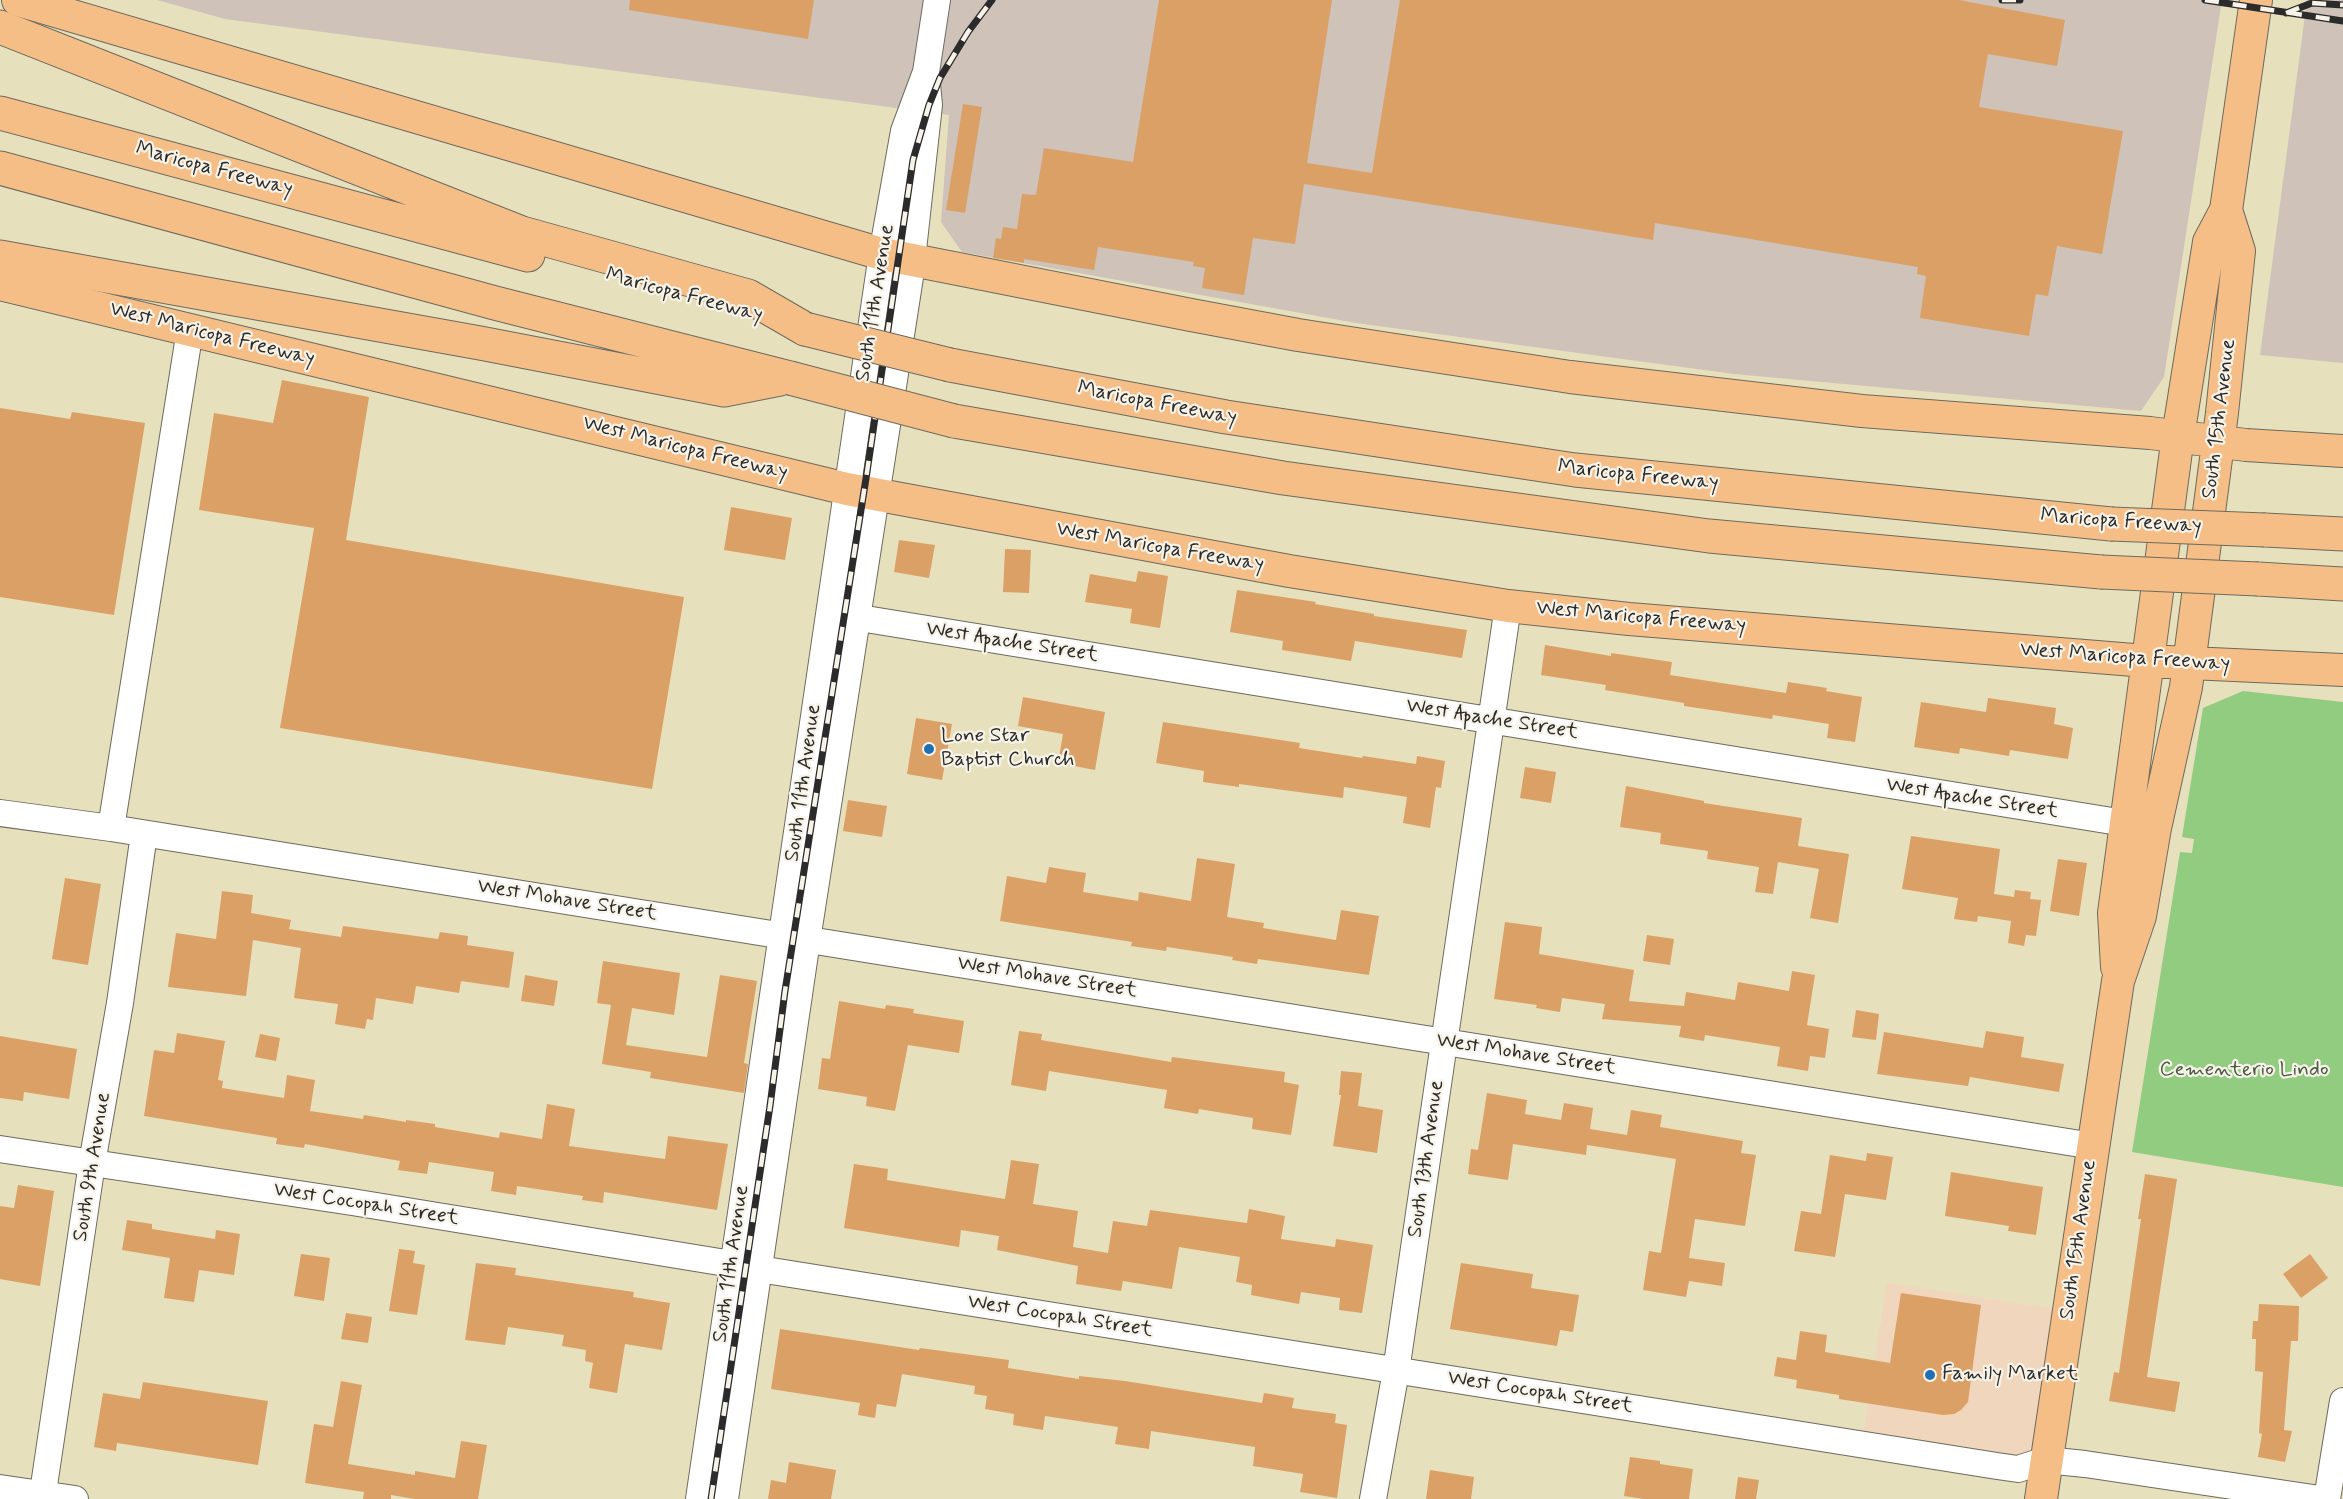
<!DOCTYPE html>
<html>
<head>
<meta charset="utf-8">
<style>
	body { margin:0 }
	canvas { display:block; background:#e7e0bc }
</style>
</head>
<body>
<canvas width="2343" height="1499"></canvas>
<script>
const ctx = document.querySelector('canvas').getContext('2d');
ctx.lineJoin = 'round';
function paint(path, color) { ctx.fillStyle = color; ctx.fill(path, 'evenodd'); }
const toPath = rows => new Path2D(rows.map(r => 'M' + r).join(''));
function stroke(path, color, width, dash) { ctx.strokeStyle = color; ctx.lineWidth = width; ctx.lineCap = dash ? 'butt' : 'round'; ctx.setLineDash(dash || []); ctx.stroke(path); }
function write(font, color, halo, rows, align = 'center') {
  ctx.font = font + ' Mynerve,sans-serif'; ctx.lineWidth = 4.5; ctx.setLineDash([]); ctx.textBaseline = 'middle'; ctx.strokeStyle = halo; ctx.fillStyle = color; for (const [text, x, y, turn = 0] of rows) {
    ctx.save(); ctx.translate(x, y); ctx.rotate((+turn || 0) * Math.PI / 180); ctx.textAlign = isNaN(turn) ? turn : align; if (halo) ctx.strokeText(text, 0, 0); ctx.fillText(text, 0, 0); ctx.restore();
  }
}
paint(toPath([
	[1887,1283,2062,1310,2038,1455,2012,1461,1863,1437]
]), '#f0d6bc');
paint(toPath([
	[157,0,2222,0,2164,377,2141,411,1734,374,1356,323,962,252,941,222,949,115,225,19],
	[2307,0,2343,0,2343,363,2260,355]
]), '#cec2b9');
paint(toPath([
	[2243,691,2343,702,2343,1187,2132,1152,2180,852,2192,853,2194,839,2182,837,2203,708]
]), '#91cc80');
paint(toPath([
	[630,0,814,0,808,39,629,10],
	[1159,0,1332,0,1307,163,1372,173,1400,0,1959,0,2065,20,2057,66,1988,54,1979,107,2123,131,2102,254,2057,246,2048,296,2036,294,2029,336,1920,318,1926,276,1917,274,1918,267,1655,223,1653,240,1304,184,1295,244,1253,238,1244,295,1202,288,1205,268,1193,266,1194,262,1098,247,1094,270,1024,259,1024,263,993,258,996,238,1001,239,1003,227,1017,229,1022,194,1036,195,1044,148,1133,162],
	[963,104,982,107,965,213,946,210],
	[282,380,369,397,346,540,684,597,652,789,280,728,314,528,199,510,214,413,273,423],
	[0,408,70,419,72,412,145,423,114,615,0,597],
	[731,507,792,518,785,560,724,550],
	[899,540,935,545,929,578,894,572],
	[1005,549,1031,550,1029,593,1003,592],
	[1138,571,1168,576,1160,628,1130,623,1132,609,1085,602,1090,574,1136,582],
	[1237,590,1316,602,1315,604,1374,614,1374,616,1467,630,1462,658,1355,641,1351,661,1282,650,1283,641,1230,632],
	[1545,645,1611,656,1611,653,1672,662,1670,675,1786,693,1788,682,1827,688,1826,691,1862,697,1855,742,1827,738,1829,724,1773,715,1772,719,1684,706,1684,703,1605,690,1606,685,1541,675],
	[1023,697,1105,712,1095,770,1058,763,1063,734,1018,726],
	[1988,698,2056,708,2054,724,2073,728,2068,759,2010,750,2009,756,1960,748,1959,754,1914,747,1921,702,1986,712],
	[916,718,952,724,942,780,907,774],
	[1163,722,1300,743,1299,748,1362,758,1363,756,1416,764,1417,756,1445,761,1441,788,1436,787,1430,828,1403,823,1407,797,1344,787,1343,798,1239,784,1239,787,1203,782,1204,771,1156,763],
	[1525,767,1556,772,1551,803,1520,798],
	[1626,786,1704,801,1704,803,1802,818,1798,846,1849,854,1838,923,1810,918,1819,869,1778,862,1773,894,1755,892,1759,867,1707,859,1708,851,1660,844,1661,833,1620,827],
	[848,800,887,806,882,837,843,831],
	[1911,836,2000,849,1994,894,2014,897,2015,890,2031,892,2030,899,2041,900,2036,936,2026,935,2024,946,2008,943,2011,921,1978,916,1977,922,1954,919,1958,898,1902,889],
	[1197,858,1235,864,1227,917,1264,923,1263,928,1336,940,1341,910,1379,916,1369,975,1258,959,1257,964,1232,960,1233,957,1167,947,1166,951,1131,946,1132,942,1000,921,1007,876,1046,883,1049,867,1086,873,1083,892,1138,901,1139,892,1191,901],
	[2058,859,2087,863,2079,916,2050,911],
	[65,878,101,884,88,965,52,959],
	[222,891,253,895,251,913,291,920,289,929,341,937,343,926,438,939,440,932,468,936,467,945,514,952,509,988,461,981,459,993,416,986,413,1004,376,998,373,1020,367,1019,365,1029,335,1024,338,1004,294,998,301,948,253,940,246,996,168,987,176,933,216,939],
	[1505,922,1542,927,1539,954,1634,970,1629,1001,1684,1006,1686,992,1735,1000,1738,982,1789,991,1792,971,1815,975,1807,1025,1829,1029,1825,1058,1810,1056,1808,1071,1777,1066,1780,1047,1705,1035,1704,1041,1679,1037,1681,1026,1602,1019,1605,1004,1562,998,1560,1012,1536,1008,1537,1005,1494,999],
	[1647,935,1674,939,1670,965,1643,961],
	[603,961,680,973,674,1015,632,1008,626,1045,707,1057,720,975,757,981,744,1063,748,1064,744,1093,650,1078,651,1072,602,1064,611,1005,597,1003],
	[525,975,558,981,554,1006,521,1001],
	[839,1001,885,1009,886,1005,914,1009,913,1013,964,1021,959,1053,908,1045,895,1111,866,1106,867,1097,818,1089,822,1058,830,1059],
	[1856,1010,1879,1014,1876,1040,1852,1037],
	[1019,1031,1042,1034,1041,1040,1171,1062,1172,1057,1285,1072,1284,1082,1299,1085,1291,1135,1252,1129,1253,1118,1199,1109,1198,1114,1164,1108,1167,1090,1049,1071,1046,1091,1011,1085],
	[1986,1031,2024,1037,2021,1057,2064,1064,2059,1092,1970,1077,1968,1086,1877,1074,1884,1032,1983,1048],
	[177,1033,225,1041,218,1080,223,1081,222,1088,284,1098,287,1075,315,1080,310,1111,363,1119,364,1115,406,1122,406,1120,435,1124,435,1127,499,1138,500,1132,542,1139,547,1104,575,1109,569,1146,665,1159,668,1136,728,1144,717,1210,604,1192,603,1203,582,1200,583,1196,517,1186,516,1195,491,1191,494,1172,429,1162,427,1174,398,1170,400,1161,305,1144,304,1148,276,1144,277,1138,144,1116,154,1050,174,1053],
	[260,1034,280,1038,276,1061,255,1057],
	[0,1036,77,1049,69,1099,24,1092,23,1101,0,1098],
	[1341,1071,1362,1073,1358,1106,1383,1110,1377,1153,1333,1146,1341,1095,1339,1095],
	[1487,1093,1527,1100,1525,1114,1561,1120,1564,1103,1593,1108,1590,1129,1627,1135,1631,1110,1662,1115,1660,1127,1743,1141,1741,1153,1756,1155,1745,1226,1695,1219,1689,1258,1725,1263,1722,1286,1689,1281,1686,1297,1643,1290,1649,1251,1661,1253,1676,1159,1587,1145,1586,1155,1513,1144,1508,1180,1468,1174,1471,1149,1478,1150],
	[1867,1153,1893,1157,1886,1200,1845,1194,1835,1257,1794,1251,1801,1211,1821,1214,1830,1155,1866,1161],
	[1011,1160,1039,1164,1033,1204,1078,1211,1073,1247,1108,1253,1113,1221,1147,1226,1150,1210,1247,1223,1249,1209,1285,1216,1281,1239,1335,1247,1336,1239,1373,1245,1362,1313,1339,1310,1340,1298,1301,1292,1299,1304,1251,1295,1252,1285,1236,1282,1240,1257,1179,1247,1172,1289,1123,1281,1121,1291,1076,1284,1078,1266,997,1250,999,1236,961,1230,959,1247,844,1228,854,1164,888,1169,887,1180,1005,1199],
	[1951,1172,2043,1187,2036,1235,2008,1231,2009,1226,1945,1216],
	[2145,1174,2177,1179,2147,1377,2180,1382,2175,1412,2109,1401,2114,1372,2119,1373,2141,1219,2138,1219],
	[18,1185,54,1191,40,1286,0,1279,0,1206,14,1208],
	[127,1220,152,1224,152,1229,215,1239,216,1230,240,1234,234,1275,199,1270,194,1302,164,1298,170,1258,122,1250],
	[399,1249,415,1251,413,1263,425,1265,417,1315,389,1311],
	[301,1254,330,1258,324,1301,294,1296],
	[2310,1254,2328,1278,2301,1298,2283,1274],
	[476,1263,516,1268,515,1275,634,1292,633,1297,670,1303,662,1350,625,1344,617,1393,589,1388,593,1363,585,1361,586,1350,562,1346,564,1335,508,1327,505,1345,465,1340],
	[1461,1263,1533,1274,1531,1288,1579,1295,1573,1332,1560,1330,1557,1346,1450,1329],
	[1901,1293,1981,1305,1968,1402,1961,1410,1954,1414,1943,1415,1839,1399,1839,1395,1796,1388,1797,1380,1774,1376,1777,1357,1796,1360,1800,1331,1827,1335,1825,1352,1890,1363],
	[2259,1304,2299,1306,2298,1341,2291,1341,2284,1430,2292,1431,2285,1462,2258,1457,2262,1434,2259,1433,2263,1372,2255,1371,2256,1339,2252,1339,2253,1321,2258,1321],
	[346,1313,372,1317,368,1343,341,1339],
	[780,1329,919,1350,920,1348,1009,1360,1008,1368,1079,1379,1079,1376,1125,1381,1262,1403,1264,1393,1294,1398,1292,1408,1336,1414,1335,1423,1347,1425,1337,1498,1300,1492,1303,1474,1253,1466,1255,1447,1151,1431,1149,1449,1115,1444,1118,1427,1045,1416,1043,1430,1013,1425,1014,1414,985,1409,987,1396,974,1394,975,1386,902,1374,896,1407,877,1404,875,1418,858,1415,860,1403,771,1389],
	[341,1381,362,1385,348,1464,415,1475,415,1471,455,1478,461,1441,487,1445,478,1499,415,1499,391,1495,391,1499,363,1499,364,1492,305,1483,314,1424,333,1427],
	[143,1382,268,1401,258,1465,117,1443,116,1451,94,1447,103,1393,140,1399],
	[1630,1457,1660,1461,1660,1464,1693,1469,1689,1499,1644,1499,1624,1496],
	[789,1462,836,1470,831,1499,768,1499,771,1480,786,1483],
	[1430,1470,1474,1477,1471,1499,1426,1499],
	[1738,1477,1759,1480,1756,1499,1735,1499]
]), '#dba066');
const minor = toPath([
	[841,615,2143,826],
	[0,813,111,828,2093,1146],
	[111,828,190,330],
	[0,1149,352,1202,732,1264],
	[759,1269,1997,1466,2018,1469,2046,1460,2085,1464,2320,1499],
	[0,1488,75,1499],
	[42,1499,92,1163,120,1003,144,834],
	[699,1499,882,254,904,131,926,72,937,0],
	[725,1499,807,940,910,277,929,105,927,84],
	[1373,1499,1396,1371,1508,606],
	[2327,1499,2343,1401]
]);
const major = toPath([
	[18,0,882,254,1191,315,1298,335,1570,377,1862,411,2150,433,2246,445,2343,451],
	[0,284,847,489,1289,571,1508,606,1629,619,2146,661,2343,670],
	[2117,967,2114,913,2178,436,2209,242,2226,210,2256,0],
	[2041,1499,2118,981,2140,916,2155,828,2186,687,2222,413,2239,251,2226,210]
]);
const highway = toPath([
	[0,27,522,233,748,296,805,329],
	[0,113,528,255],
	[0,168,495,303,790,378],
	[0,257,480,343,724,390,780,379],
	[950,365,1226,417,1575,470,2111,524],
	[954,421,1283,478,1709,536,2101,572],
	[2265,530,2343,534],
	[2258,579,2343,584]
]);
stroke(minor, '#6d6a5e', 28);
stroke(major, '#6d6a5e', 34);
stroke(highway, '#6d6a5e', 35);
stroke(minor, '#fff', 26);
stroke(major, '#f6be87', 32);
stroke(highway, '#f6be87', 33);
const rail = toPath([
	[2002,0,2020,0],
	[2205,0,2343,21],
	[2286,13,2312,3,2343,5],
	[711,1499,770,1106,785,991,867,472,913,160,929,105,940,78,968,32,992,0]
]);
stroke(rail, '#2b2b2b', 7);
stroke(rail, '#f7f3e8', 4.5, [14]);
const highwayBridge = toPath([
	[805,329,950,365],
	[790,378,954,421],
	[2111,524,2265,530],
	[2101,572,2258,579]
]);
stroke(highwayBridge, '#6d6a5e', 35, []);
stroke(highwayBridge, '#f6be87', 33);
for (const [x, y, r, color] of [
	[929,749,6,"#1f6fb2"],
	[1930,1375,6,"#1f6fb2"]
]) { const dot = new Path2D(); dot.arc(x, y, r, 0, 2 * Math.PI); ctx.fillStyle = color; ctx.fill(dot); stroke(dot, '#f7f3e8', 2); }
write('21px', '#2b2b2b', '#f7f3e8', [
	["Maricopa Freeway",214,170,15],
	["Maricopa Freeway",684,296,15],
	["South 11th Avenue",876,303,-81],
	["West Maricopa Freeway",212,335,14],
	["Maricopa Freeway",1157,404,11],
	["South 15th Avenue",2220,419,-83],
	["West Maricopa Freeway",685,449,14],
	["Maricopa Freeway",1638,476,6],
	["Maricopa Freeway",2121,522,4],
	["West Maricopa Freeway",1160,548,10],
	["West Maricopa Freeway",1641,618,5],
	["West Apache Street",1012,643,9],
	["West Maricopa Freeway",2125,658,4],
	["West Apache Street",1492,720,9],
	["South 11th Avenue",804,783,-82],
	["West Apache Street",1972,799,9],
	["West Mohave Street",567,901,9],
	["West Mohave Street",1047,978,9],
	["West Mohave Street",1526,1055,9],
	["South 13th Avenue",1427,1159,-82],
	["South 9th Avenue",93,1167,-81],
	["West Cocopah Street",366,1205,9],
	["South 15th Avenue",2079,1240,-82],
	["South 11th Avenue",732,1264,-82],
	["West Cocopah Street",1060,1317,9],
	["West Cocopah Street",1540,1393,9]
]);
write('21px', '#2b2b2b', '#f7f3e8', [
	["Lone Star",941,737],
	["Baptist Church",941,761],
	["Family Market",1942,1375]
], 'left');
write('21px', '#4a5b44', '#f7f3e8', [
	["Cementerio Lindo",2244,1071]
]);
</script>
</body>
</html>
